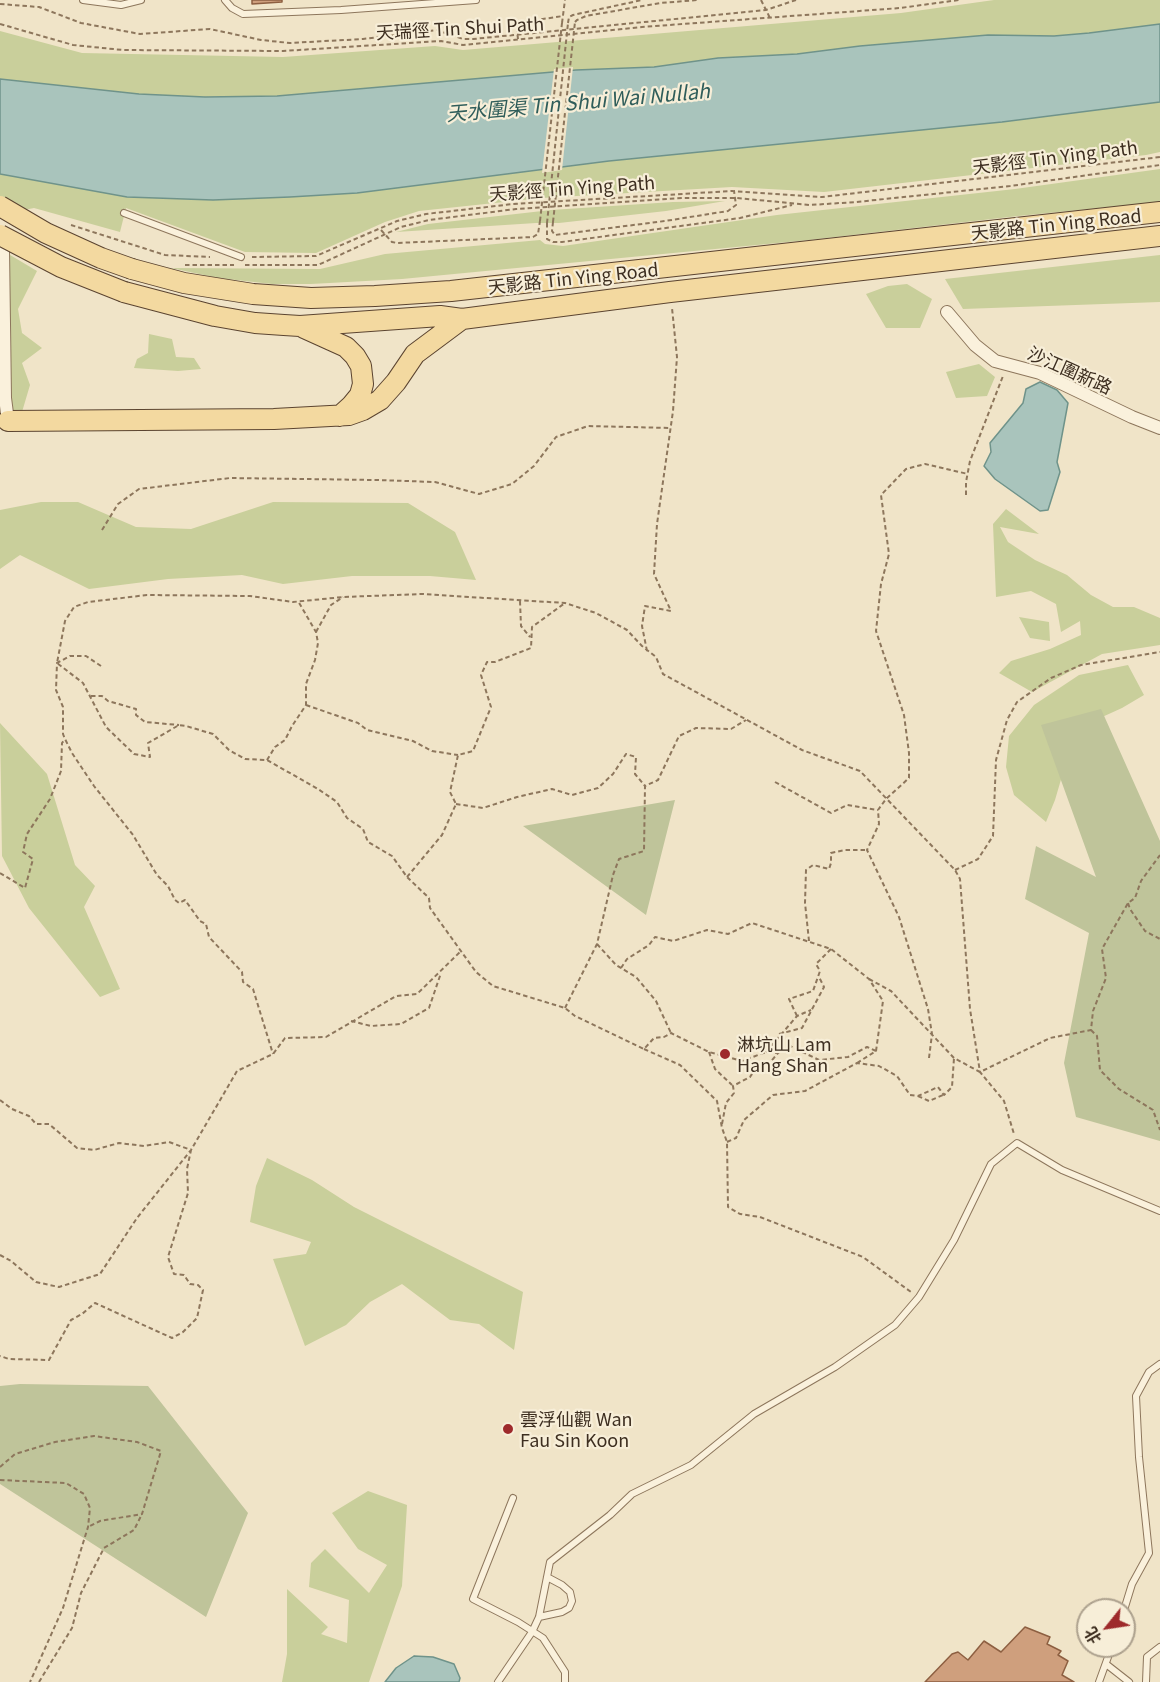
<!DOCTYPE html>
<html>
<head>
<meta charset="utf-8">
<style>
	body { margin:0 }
	#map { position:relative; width:1160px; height:1682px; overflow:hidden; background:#f0e4c8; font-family:Georgia,"Noto Sans SC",serif }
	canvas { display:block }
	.north { position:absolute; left:1076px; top:1598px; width:60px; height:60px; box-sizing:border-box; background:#f7eed8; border:2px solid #ada18e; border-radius:50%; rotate:240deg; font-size:16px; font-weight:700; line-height:24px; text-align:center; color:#3d2e20 }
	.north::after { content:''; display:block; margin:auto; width:21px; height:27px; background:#9e2a2b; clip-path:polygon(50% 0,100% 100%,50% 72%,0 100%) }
</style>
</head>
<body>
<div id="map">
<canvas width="1160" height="1682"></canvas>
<div class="north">北</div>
</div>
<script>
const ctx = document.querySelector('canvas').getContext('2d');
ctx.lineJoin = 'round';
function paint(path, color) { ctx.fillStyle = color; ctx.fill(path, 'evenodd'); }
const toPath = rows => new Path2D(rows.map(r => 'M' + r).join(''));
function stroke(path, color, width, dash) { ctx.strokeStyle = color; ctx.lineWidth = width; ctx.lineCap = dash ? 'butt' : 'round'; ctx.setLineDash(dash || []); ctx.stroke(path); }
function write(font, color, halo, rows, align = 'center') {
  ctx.font = font + ' Georgia,"Noto Sans SC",serif'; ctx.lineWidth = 4.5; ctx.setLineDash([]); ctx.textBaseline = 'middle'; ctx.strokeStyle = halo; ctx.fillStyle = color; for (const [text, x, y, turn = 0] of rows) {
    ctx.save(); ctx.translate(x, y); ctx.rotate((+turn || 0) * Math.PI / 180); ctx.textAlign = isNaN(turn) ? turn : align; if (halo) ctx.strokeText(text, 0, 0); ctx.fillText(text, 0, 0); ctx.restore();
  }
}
paint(toPath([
	[994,0,1160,0,1160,24,1089,33,1054,36,988,35,860,46,797,54,718,58,654,67,576,70,277,96,205,97,139,94,0,79,0,31,82,53,283,57,435,46,463,50,901,13],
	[1160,102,1160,152,1146,155,824,192,732,187,542,198,419,211,385,222,316,253,245,252,126,208,120,232,34,208,0,215,0,174,127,197,213,200,357,193,609,161,1002,122],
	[1160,169,1160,202,1018,216,809,240,402,279,311,284,272,284,218,278,171,268,320,269,385,254,540,240,545,244,563,246,777,215,1015,189],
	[725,201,666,211,559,223,536,223,396,232,428,224,551,210,673,202],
	[0,249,37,271,18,309,22,333,42,348,22,363,30,385,22,412,0,417],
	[1160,255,1160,302,963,309,945,279],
	[907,284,932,299,920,328,886,328,866,294,888,286],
	[149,334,172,339,176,357,194,358,201,369,178,371,134,368,137,359,148,353],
	[979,364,995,377,987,396,956,398,946,372],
	[41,502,78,502,136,527,191,529,273,502,408,503,455,532,476,580,430,576,352,576,283,584,242,575,168,579,89,589,20,555,0,569,0,510],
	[1006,509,1039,534,1000,527,1008,542,1035,560,1067,575,1091,595,1113,607,1134,607,1160,618,1160,645,1102,654,1032,692,999,673,1011,661,1050,649,1081,635,1080,621,1061,632,1056,604,1031,591,996,597,993,524],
	[1019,617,1049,622,1050,641,1030,638],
	[1128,665,1144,695,1122,708,1089,723,1067,759,1055,800,1046,822,1014,795,1006,767,1009,736,1034,705,1079,675],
	[0,723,47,774,75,865,95,886,84,907,120,989,100,997,29,908,2,856],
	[267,1158,312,1180,354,1207,523,1292,514,1350,479,1324,450,1320,402,1284,370,1302,346,1325,305,1346,273,1259,306,1254,311,1242,250,1222,256,1186],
	[368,1491,407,1505,402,1586,369,1682,282,1682,287,1654,287,1589,328,1627,321,1634,347,1643,349,1600,309,1587,311,1563,325,1549,369,1593,387,1565,358,1549,332,1513]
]), '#c9cf9b');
paint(toPath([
	[1101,709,1160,841,1160,1141,1076,1117,1064,1063,1089,933,1025,899,1036,846,1096,877,1041,725],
	[675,800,646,915,523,826],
	[20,1384,148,1386,248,1513,206,1617,0,1484,0,1386]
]), '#bfc49a');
const water = toPath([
	[1160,24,1160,102,1002,122,609,161,357,193,290,197,213,200,127,197,0,174,0,79,139,94,205,97,277,96,576,70,654,67,718,58,797,54,860,46,988,35,1054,36,1089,33,1160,24],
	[1040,382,1057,390,1068,403,1057,462,1060,472,1048,510,1040,511,995,479,984,466,991,452,990,443,1023,403,1026,389,1040,382],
	[414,1656,433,1657,454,1664,460,1678,459,1682,385,1682,396,1668,414,1656]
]);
paint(water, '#a9c4bc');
stroke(water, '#6f938a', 1.5);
paint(toPath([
	[573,67,562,170,542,173,554,69]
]), '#f0e4c8');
const building = toPath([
	[252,0,282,0,282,2,252,4,252,0],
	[1025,1627,1050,1637,1047,1644,1061,1651,1058,1655,1068,1661,1062,1675,1074,1682,925,1682,952,1654,958,1652,968,1660,984,1641,1001,1652,1025,1627]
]);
paint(building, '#cf9f7d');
stroke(building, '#8d5f41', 1.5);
const service = toPath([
	[83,0,121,5,141,0],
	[225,0,232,8,243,14,341,10,476,0],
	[124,213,241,257],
	[513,1498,473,1599,518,1622,543,1638,565,1672,565,1682],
	[1124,1610,1132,1584,1149,1553,1139,1457,1136,1396,1149,1372,1160,1364],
	[539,1617,562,1612,569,1608,572,1601,570,1592,562,1585,547,1577],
	[1106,1664,1129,1682],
	[498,1682,532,1632,539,1617,550,1562,610,1515,632,1494,691,1465,754,1414,835,1367,895,1325,919,1297,954,1240,991,1164,1017,1143,1062,1170,1160,1211],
	[1099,1682,1112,1646],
	[1146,1682,1147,1657,1160,1647]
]);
const minor = toPath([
	[0,238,3,249,5,398,8,421],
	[947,312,975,345,995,361,1040,373,1132,417,1160,428]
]);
const primary = toPath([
	[132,269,184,283,253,294,311,298,375,296,451,291,1160,212],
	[124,292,215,316,255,323,284,325,300,326,440,316,462,319,670,292,1160,236],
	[304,328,346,347,355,356,361,366,363,384,360,395,351,406,340,416],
	[8,421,274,419,349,415,363,410,380,400,396,382,415,354,462,319]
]);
stroke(service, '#8d765c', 8);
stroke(minor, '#8d765c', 14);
stroke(primary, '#5b4430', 22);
stroke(toPath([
	[761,0,770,18],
	[0,4,39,7,81,23,140,34,210,29,261,40,290,43,363,39,437,30,463,39,473,39,766,10,796,0],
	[575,22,577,20,586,16,660,3,698,0],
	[562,23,565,0],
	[568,23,569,17,573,15,642,0],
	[0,24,73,45,123,50,283,51,441,41,463,45,642,27,900,8,959,0],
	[518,39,517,30,523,22,563,16],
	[553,222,552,231,555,235,665,221,728,211,736,205,734,191],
	[547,223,547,239,553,242,562,242,740,218,792,205],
	[71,225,165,255,210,257],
	[381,230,392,242,397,243,533,237,538,234,540,221],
	[252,257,316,256,397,221,426,214,513,204,732,191,822,197,1160,157],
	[185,265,234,265],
	[245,265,318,265,401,227,429,220,516,209,682,198,737,198,810,205,856,202,1010,186,1160,165],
	[966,495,966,482,970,461,1003,376],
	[102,530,118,504,139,489,230,478,376,480,435,482,479,494,512,484,534,466,556,437,588,426,670,428],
	[520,601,521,626,530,637],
	[316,632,331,605,343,597],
	[647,651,642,626,645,606,671,611,654,574,657,524,673,411,677,357,672,308],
	[101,666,86,656,70,656,57,663,56,690,63,707,63,734,65,739,72,753,94,786,133,835,157,875,168,886,175,900,179,903,185,900,200,921,206,924,209,937,242,972,243,982,253,989,273,1054],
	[91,696,102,696,108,701,136,709,136,715,145,722,179,725],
	[306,705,358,723,367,730,413,741,432,751,458,755],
	[267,760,275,747,285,740,292,726,306,705,306,684,315,660,318,643,316,632,298,601],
	[775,782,831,813,847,805,878,810],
	[456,804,483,808,517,797,552,789,572,795,598,788,613,774,626,754,636,757,635,774,645,786],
	[955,870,978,859,993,836,996,760,1007,720,1017,702,1051,678,1081,665,1160,652],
	[0,873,25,888,33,859,23,852,27,834,50,799,61,771,62,743,65,739],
	[407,877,442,835,456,804,450,792,458,755,473,751,491,707,481,675,487,662,495,662,531,648,532,627,565,603],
	[1128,903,1130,909,1145,931,1160,939],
	[809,941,805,903,806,870,813,865,829,869,831,863,831,853,845,850,865,850],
	[597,944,616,965,636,977,656,1001,671,1033],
	[621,968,627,959,649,945,655,937,673,941,707,930,728,934,752,923,831,949,869,979,883,1001,876,1051,857,1063],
	[869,979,891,991,954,1058,980,1072,1050,1038,1091,1030,1093,1011,1106,978,1102,949,1128,903,1135,898,1141,881,1160,855],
	[565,1008,597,944,613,875,619,859,644,851,645,786,658,780,679,736,696,728,731,729,746,720],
	[797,1016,789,999,813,991,820,971,816,964,831,949],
	[351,1021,371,1026,401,1024,429,1008,441,973],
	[1091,1030,1097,1036,1100,1070,1119,1089,1153,1110,1160,1130],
	[779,1034,802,1028,824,987,819,977],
	[644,1049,680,1065,717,1101,722,1128,727,1142,728,1207,740,1214,760,1217,863,1257,911,1292],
	[876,1051,867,1047,848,1057,819,1060,790,1046,778,1053,766,1052,742,1061,709,1052,671,1033,664,1037,654,1038,644,1049,575,1016,565,1008,493,986,476,972,430,908,429,898,407,877,392,856,368,842,363,829,347,818,337,802,318,789,267,760,245,759,229,750,213,734,186,726,179,725,148,743,150,757,134,754,106,727,83,683,57,663,65,621,74,607,88,602,147,595,250,596,293,602,343,597,422,594,565,603,596,613,627,630,642,646,656,657,663,674,802,750,860,771,955,870,960,879,970,1009,980,1072,1004,1101,1014,1134],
	[709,1052,715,1069,732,1085],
	[766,1052,797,1016,811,1010],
	[929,1058,932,1034,928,1009,899,917,867,850,879,824,878,810,886,799,909,778,909,753,904,715,876,631,881,584,889,554,881,495,906,469,925,464,968,474],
	[918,1096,929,1101,943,1095],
	[0,1100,12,1109,29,1116,36,1124,49,1124,77,1148,94,1150,119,1143,144,1146,169,1142,191,1150,187,1169,188,1193,168,1257,174,1274,184,1275,190,1284,198,1285,203,1290,197,1318,183,1332,172,1338,95,1303,82,1314,71,1320,49,1360,9,1359,0,1356],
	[722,1124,726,1103,734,1093,733,1086,750,1077,756,1068,768,1065,778,1053],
	[727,1142,736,1138,744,1120,773,1095,805,1091,857,1063,879,1066,897,1076,910,1095,918,1096,938,1087,944,1095,952,1087,954,1058],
	[0,1255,11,1261,36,1282,59,1287,100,1274,137,1218,191,1150,237,1071,273,1054,285,1038,326,1037,396,996,417,994,461,951],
	[0,1467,15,1454,55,1442,94,1436,137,1442,161,1451,142,1514,100,1521,88,1527],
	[0,1480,66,1483,84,1494,90,1508,88,1527,63,1608,30,1682],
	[39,1682,72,1628,81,1593,104,1548,134,1530,142,1514]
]), '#8d765c', 2, [4.5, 3]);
stroke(service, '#faf1dc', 6);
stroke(minor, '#faf1dc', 12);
stroke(primary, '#f3d9a0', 20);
const primaryBridge = toPath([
	[0,206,46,233,101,258,132,269],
	[0,235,61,267,124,292]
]);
stroke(primaryBridge, '#5b4430', 22, []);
stroke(toPath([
	[540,221,562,23],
	[553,222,575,22],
	[547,223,568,23]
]), '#8d765c', 2, [4.5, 3]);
stroke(primaryBridge, '#f3d9a0', 20);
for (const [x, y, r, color] of [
	[725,1054,6,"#9e2a2b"],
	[508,1429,6,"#9e2a2b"]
]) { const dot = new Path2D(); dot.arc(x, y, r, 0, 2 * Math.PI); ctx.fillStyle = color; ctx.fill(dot); stroke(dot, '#f7eed8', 2); }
write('18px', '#3d2e20', '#f7eed8', [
	["天瑞徑 Tin Shui Path",460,28,-3],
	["天影徑 Tin Ying Path",1055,157,-7],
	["天影徑 Tin Ying Path",572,188,-4],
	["天影路 Tin Ying Road",1056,224,-6],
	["天影路 Tin Ying Road",573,278,-6],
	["沙江圍新路",1070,370,24]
]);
write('18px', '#3d2e20', '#f7eed8', [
	["淋坑山 Lam",737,1044],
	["Hang Shan",737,1065],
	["雲浮仙觀 Wan",520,1419],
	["Fau Sin Koon",520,1440]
], 'left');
write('italic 20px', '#2f5d5a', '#f7eed8', [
	["天水圍渠 Tin Shui Wai Nullah",578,102,-5]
]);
</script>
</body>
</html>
